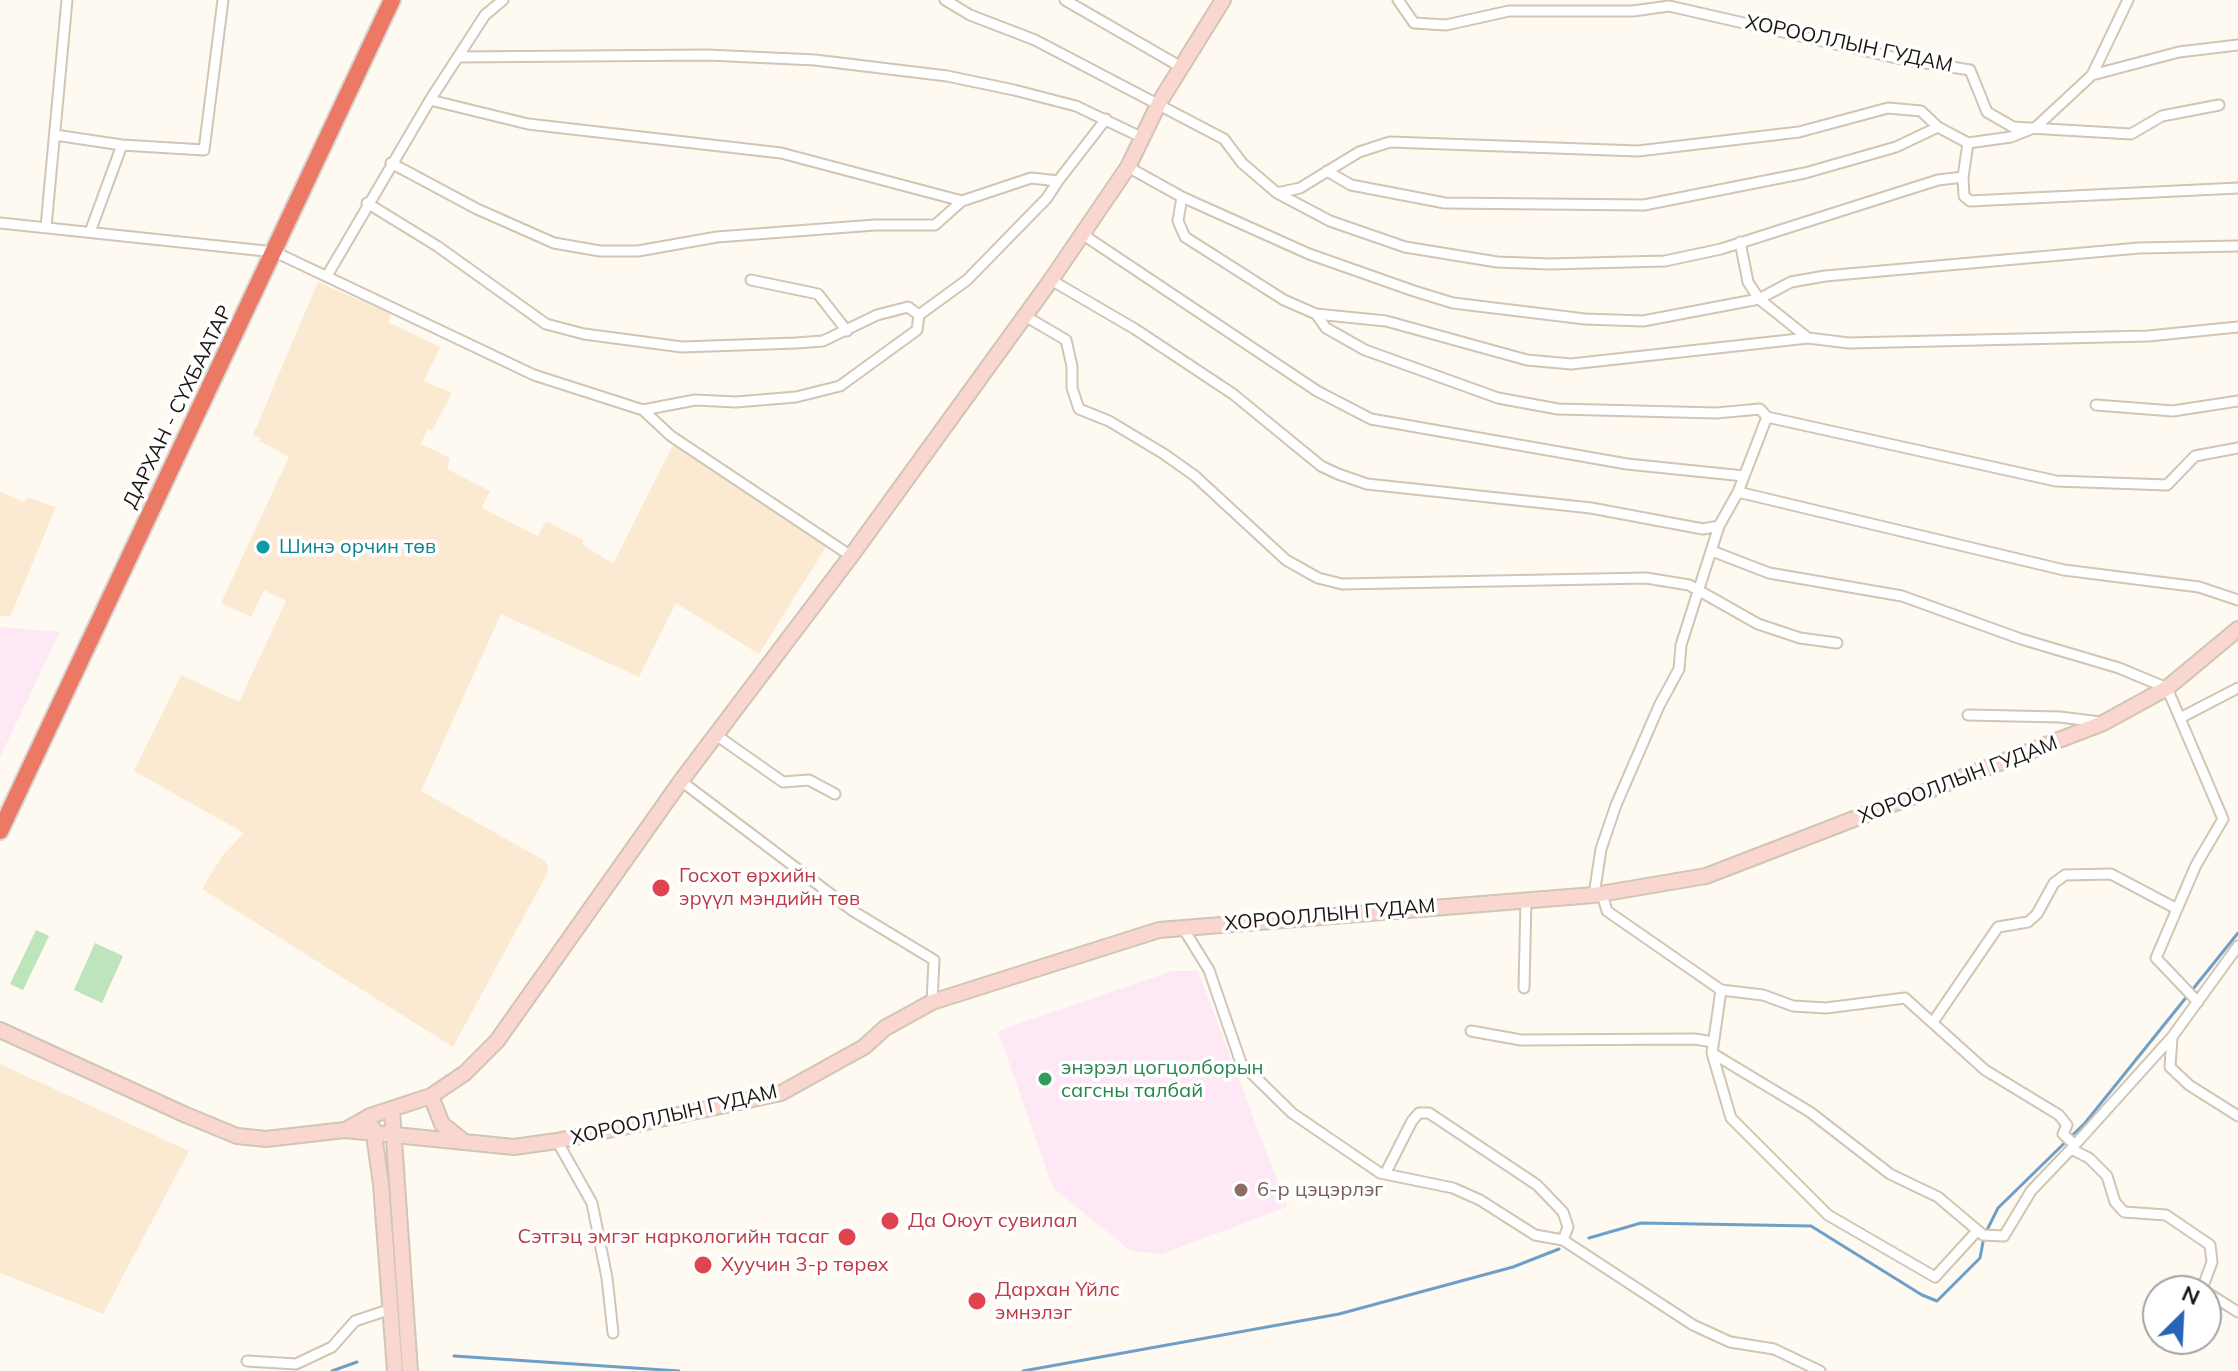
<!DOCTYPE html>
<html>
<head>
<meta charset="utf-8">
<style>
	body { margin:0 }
	#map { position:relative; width:2238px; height:1371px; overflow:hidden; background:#fef9f1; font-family:Mulish,sans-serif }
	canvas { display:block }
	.north { position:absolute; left:2142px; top:1275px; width:80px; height:80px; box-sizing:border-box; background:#fff; border:2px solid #a4a29f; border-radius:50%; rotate:24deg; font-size:22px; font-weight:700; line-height:32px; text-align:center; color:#1b1710 }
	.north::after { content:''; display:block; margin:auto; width:28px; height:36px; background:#2564b6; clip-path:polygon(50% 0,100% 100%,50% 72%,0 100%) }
</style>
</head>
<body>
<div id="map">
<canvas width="2238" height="1371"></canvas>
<div class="north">N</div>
</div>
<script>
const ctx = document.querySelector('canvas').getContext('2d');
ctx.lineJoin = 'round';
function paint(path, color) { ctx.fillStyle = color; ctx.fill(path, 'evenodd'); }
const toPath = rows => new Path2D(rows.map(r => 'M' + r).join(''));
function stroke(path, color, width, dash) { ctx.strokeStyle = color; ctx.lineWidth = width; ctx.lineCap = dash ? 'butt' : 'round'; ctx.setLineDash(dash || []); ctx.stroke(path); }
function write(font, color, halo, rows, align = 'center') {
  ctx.font = font + ' Mulish,sans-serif'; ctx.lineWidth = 7; ctx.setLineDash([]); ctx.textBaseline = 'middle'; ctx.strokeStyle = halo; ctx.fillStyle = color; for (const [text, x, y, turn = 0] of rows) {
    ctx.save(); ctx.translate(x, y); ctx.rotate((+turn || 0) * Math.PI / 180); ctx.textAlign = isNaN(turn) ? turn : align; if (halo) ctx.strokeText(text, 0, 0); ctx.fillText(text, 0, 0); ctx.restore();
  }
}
paint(toPath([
	[318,282,391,314,388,322,440,347,424,381,452,393,432,431,427,429,421,444,450,458,447,469,490,491,482,508,538,536,546,521,583,540,582,544,613,564,673,445,755,496,826,547,759,654,676,603,639,677,501,614,421,791,547,862,548,872,453,1047,202,889,222,856,244,833,134,771,181,675,239,702,286,601,264,590,251,617,221,603,289,457,259,441,260,438,253,435],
	[0,491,23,502,29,498,56,507,10,617,0,615],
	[0,1064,189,1151,103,1314,0,1273]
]), '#fbead1');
paint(toPath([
	[0,627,60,632,0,757],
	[1172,971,1198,971,1287,1207,1162,1254,1131,1251,1053,1188,998,1031]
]), '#fee8f6');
paint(toPath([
	[36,930,49,936,23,990,10,984],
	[95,943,123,956,102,1003,74,990]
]), '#bde4bb');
stroke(toPath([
	[1987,1230,1998,1208,2085,1123,2238,933],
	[1589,1238,1641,1223,1811,1226,1922,1295,1937,1301,1980,1258,1983,1242],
	[454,1356,679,1371],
	[332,1371,357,1362],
	[1023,1371,1339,1314,1513,1267,1559,1249]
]), '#6ea0c7', 3);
const street = toPath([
	[945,0,970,15,1035,40,1224,139,1242,163,1277,193,1300,188,1359,152,1390,142,1638,151,1799,132,1888,108,1921,111,1938,127,1968,143,2011,137,2036,127,2092,75,2179,52,2238,45],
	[1065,0,1181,67],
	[1398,0,1414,23,1446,25,1509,11,1633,11,1669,6,1901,59,1970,70,1987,112,2013,127,2131,134,2162,116,2219,105],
	[458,57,708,55,815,60,947,76,1014,90,1076,106,1143,138],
	[2092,75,2128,0],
	[430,100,528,124,781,153,962,201],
	[55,135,122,145,204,150,223,0],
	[391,163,477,209,554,243,600,251,638,251,717,237,875,225,935,225,962,201,1031,178,1058,181,1106,119],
	[1128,167,1182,197,1309,254,1414,291,1453,303,1585,319,1643,321,1759,299,1791,282,1825,276,2139,248,2238,246],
	[1327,171,1351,185,1445,203,1644,205,1805,173,1896,147,1938,127],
	[1963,177,1964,196,1970,201,2238,188],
	[1277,193,1330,221,1405,247,1497,262,1550,264,1665,261,1721,249,1938,180,1963,177,1968,143],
	[1182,197,1178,221,1185,237,1284,300,1316,314],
	[367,203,437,246,546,324,584,334,682,347,796,343,823,341,877,315,908,307,919,315],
	[0,223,275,252,534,375,643,410,671,436,851,556],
	[46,227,67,0],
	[90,232,122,145],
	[1082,234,1317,391,1371,419,1627,464,1744,476],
	[1740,242,1748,282,1759,299,1808,338],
	[328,274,430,100,485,15,503,0],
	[751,280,818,294,847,331],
	[1051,280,1135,329,1233,394,1321,466,1338,474,1367,484,1591,508,1703,529,1719,526],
	[1025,316,1066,340,1072,366,1072,388,1079,409,1109,421,1164,454,1195,476,1286,560,1318,578,1342,584,1646,578,1689,585,1758,624,1800,638,1837,643],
	[2096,405,2173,411,2238,401],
	[643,410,695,400,736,402,796,397,840,386,917,330,919,315,967,280,1047,198,1058,181],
	[1767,417,2056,481,2167,485,2195,456,2238,448],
	[1738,492,2064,570,2199,587,2238,600],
	[1712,551,1769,573,1902,596,2021,639,2119,668,2167,688,2223,819,2196,865,2156,958,2198,1002],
	[1968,715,2060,717,2100,722],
	[2182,717,2238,688],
	[716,735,783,782,809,780,835,794],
	[681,781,853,911,934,960,932,1002],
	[1602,894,1607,911,1721,990,1712,1053,1731,1118,1828,1215,1935,1277,1977,1231],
	[1594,895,1601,849,1616,805,1659,706,1679,669,1681,645,1719,526,1738,492,1767,417,1760,409,1716,413,1558,409,1498,398,1365,350,1326,328,1316,314,1386,321,1527,360,1571,364,1808,338,1849,343,2148,336,2238,327],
	[1183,928,1209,970,1241,1063,1292,1113,1380,1173,1453,1188,1480,1200,1535,1235,1563,1240,1693,1325,1730,1342,1774,1349,1820,1371],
	[1524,988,1526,899],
	[1721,990,1763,995,1793,1006,1826,1008,1905,998,1985,1070,2059,1115,2067,1125,2063,1134,2075,1145],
	[1933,1022,1998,927,2028,922,2037,914,2054,883,2065,875,2111,874,2177,909],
	[1471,1031,1521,1040,1695,1039,1713,1042],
	[2172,1037,2170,1067,2189,1085,2238,1116],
	[1712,1053,1810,1112,1890,1174,1938,1197,1983,1235,2004,1236,2031,1191,2071,1149,2089,1158,2107,1176,2115,1202,2124,1212,2166,1215,2210,1245,2212,1262,2202,1289,2204,1291],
	[557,1141,592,1203,607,1278,613,1333],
	[2073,1147,2172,1037,2238,946],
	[1385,1174,1412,1121,1419,1113,1429,1113,1537,1185,1563,1212,1568,1227,1563,1240],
	[2206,1292,2238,1312],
	[247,1361,296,1364,332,1347,355,1321,391,1309]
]);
const secondary = toPath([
	[0,1030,186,1115,237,1136,266,1139,345,1130,370,1116,431,1096,465,1073,497,1041,681,781,851,556,1051,280,1128,167,1159,103,1223,0],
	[431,1096,442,1124,462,1140],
	[392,1111,410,1371],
	[373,1128,381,1184,395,1371],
	[345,1130,514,1147,557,1141,781,1093,864,1047,885,1028,932,1002,1159,930,1594,895,1706,876,2103,723,2167,688,2238,629]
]);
const highway = toPath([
	[0,831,392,0]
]);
stroke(street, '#d1c5b3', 13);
stroke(secondary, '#d1c5b3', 18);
stroke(highway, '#d6d5d4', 20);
stroke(street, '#fff', 9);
stroke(secondary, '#f9d7d0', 14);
stroke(highway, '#ec7963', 16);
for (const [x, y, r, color] of [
	[263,547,8,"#0f9aa8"],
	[661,888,10,"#e0444e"],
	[1045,1079,8,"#2e9e5b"],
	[1241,1190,8,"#8d6e63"],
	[890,1221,10,"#e0444e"],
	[847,1237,10,"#e0444e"],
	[703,1265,10,"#e0444e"],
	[977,1301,10,"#e0444e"]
]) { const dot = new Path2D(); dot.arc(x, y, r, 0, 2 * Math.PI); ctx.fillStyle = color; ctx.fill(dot); stroke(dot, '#fff', 3); }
write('20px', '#1b1710', '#fff', [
	["ХОРООЛЛЫН ГУДАМ",1849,44,12],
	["ДАРХАН - СҮХБААТАР",178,407,-64],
	["ХОРООЛЛЫН ГУДАМ",1958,780,-21],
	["ХОРООЛЛЫН ГУДАМ",1330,915,-5],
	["ХОРООЛЛЫН ГУДАМ",674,1115,-13]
]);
write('20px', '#0d838f', '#fff', [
	["Шинэ орчин төв",279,547]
], 'left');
write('20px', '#be3a42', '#fff', [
	["Госхот өрхийн",679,876],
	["эрүүл мэндийн төв",679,899],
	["Да Оюут сувилал",908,1221],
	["Сэтгэц эмгэг наркологийн тасаг",829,1237,"right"],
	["Хуучин 3-р төрөх",721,1265],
	["Дархан Үйлс",995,1290],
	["эмнэлэг",995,1313]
], 'left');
write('20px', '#27864d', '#fff', [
	["энэрэл цогцолборын",1061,1068],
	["сагсны талбай",1061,1091]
], 'left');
write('20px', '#785e54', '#fff', [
	["6-р цэцэрлэг",1257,1190]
], 'left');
</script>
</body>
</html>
